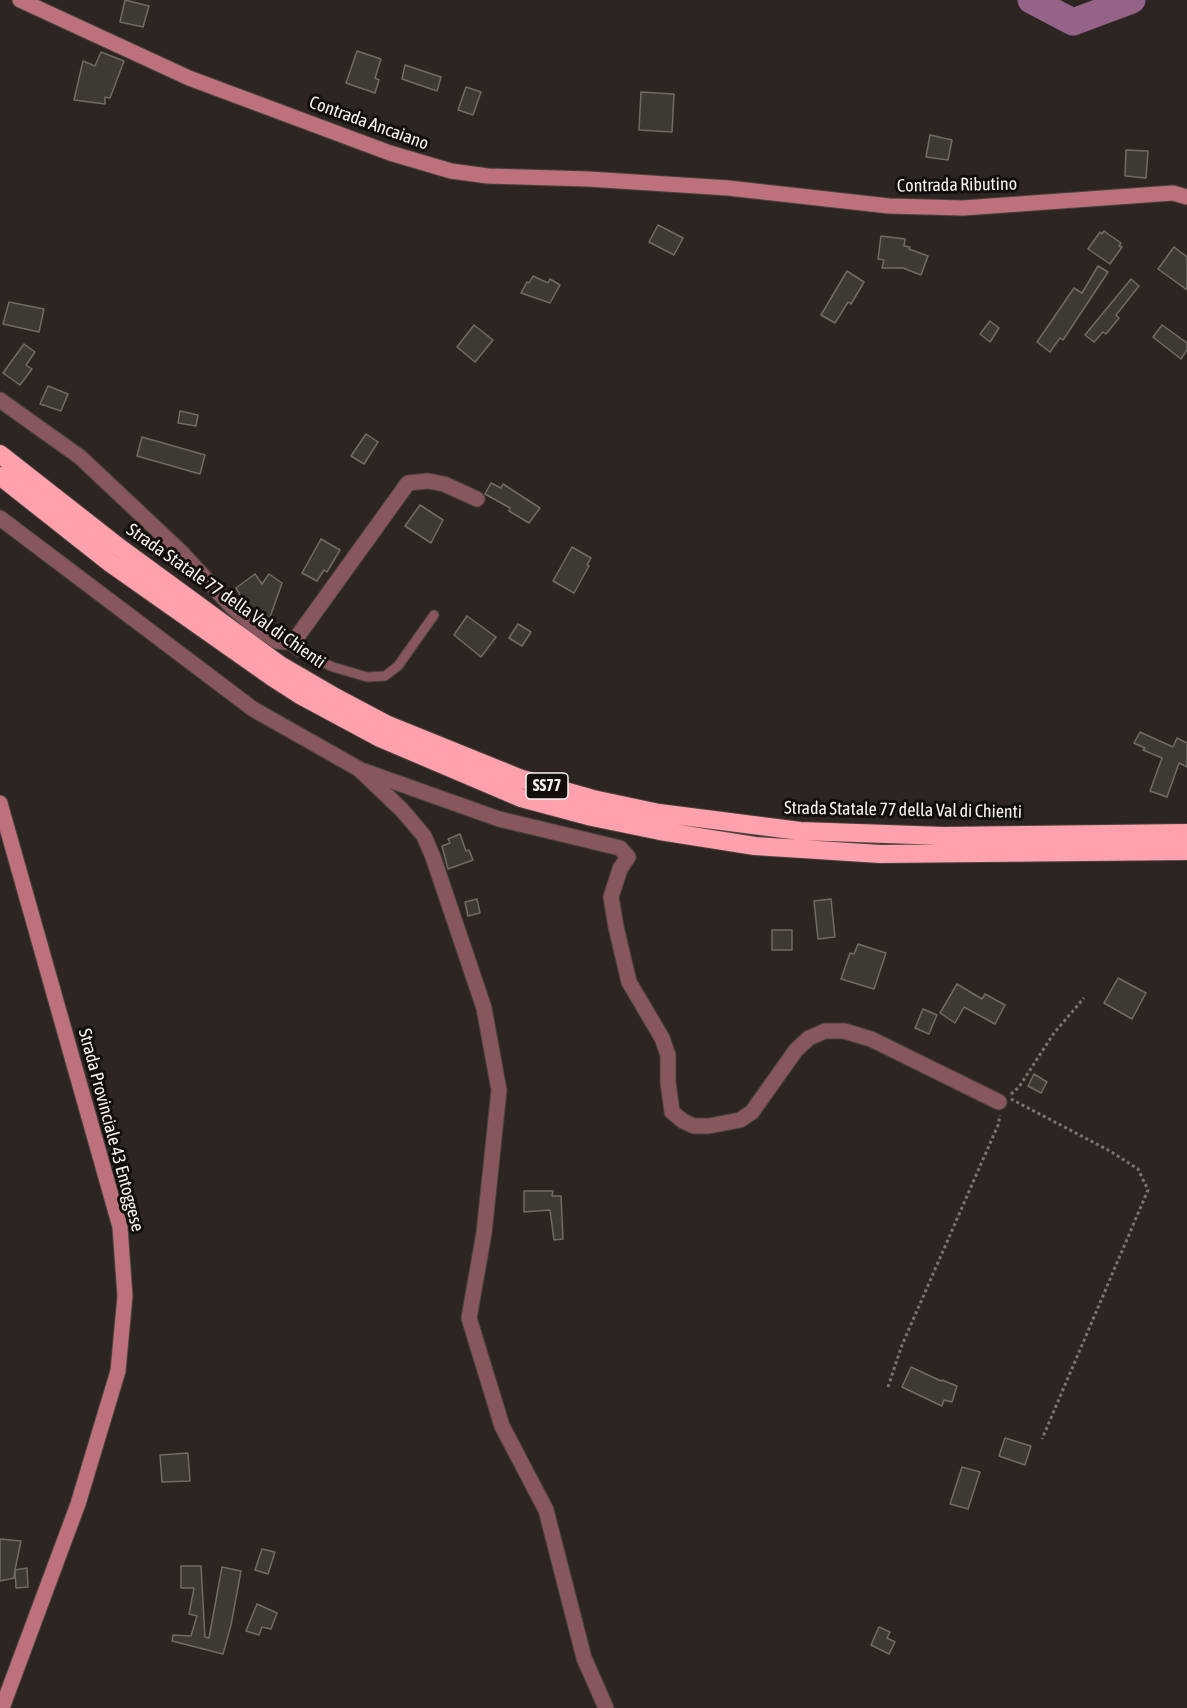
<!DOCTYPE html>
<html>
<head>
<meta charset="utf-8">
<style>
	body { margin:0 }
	canvas { display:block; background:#2d2521 }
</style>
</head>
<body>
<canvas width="1187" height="1708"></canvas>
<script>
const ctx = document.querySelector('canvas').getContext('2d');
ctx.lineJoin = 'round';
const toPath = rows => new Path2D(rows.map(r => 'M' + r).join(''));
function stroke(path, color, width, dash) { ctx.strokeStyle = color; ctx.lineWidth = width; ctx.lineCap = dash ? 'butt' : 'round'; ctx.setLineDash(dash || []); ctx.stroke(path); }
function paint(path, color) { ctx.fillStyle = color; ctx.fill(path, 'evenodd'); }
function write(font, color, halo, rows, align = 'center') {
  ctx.font = font + ' "Asap Condensed",sans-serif'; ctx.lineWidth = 6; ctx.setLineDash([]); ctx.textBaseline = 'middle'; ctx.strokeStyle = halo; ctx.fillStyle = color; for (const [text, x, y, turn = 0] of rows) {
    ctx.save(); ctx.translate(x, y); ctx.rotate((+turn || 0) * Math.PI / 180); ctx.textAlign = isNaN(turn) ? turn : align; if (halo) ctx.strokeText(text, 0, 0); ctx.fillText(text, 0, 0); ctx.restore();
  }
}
stroke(toPath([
	[1031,0,1073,22,1132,0]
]), '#946387', 27);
const building = toPath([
	[125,0,149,6,143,27,120,22,125,0],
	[357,51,381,59,375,78,379,80,375,93,346,83,357,51],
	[101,52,124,61,110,98,105,97,105,104,74,100,83,61,95,66,101,52],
	[405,65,441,77,437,91,402,79,405,65],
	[466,87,481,92,473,115,458,110,466,87],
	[641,92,674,94,672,132,639,130,641,92],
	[930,135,952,140,948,160,926,157,930,135],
	[1126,150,1148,151,1146,178,1125,176,1126,150],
	[658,225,683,238,674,255,649,242,658,225],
	[1104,231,1121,243,1119,246,1122,247,1110,264,1088,249,1100,232,1102,234,1104,231],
	[881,236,905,239,904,246,910,247,909,249,928,256,921,275,903,268,882,268,884,260,878,259,881,236],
	[1174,247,1187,257,1187,290,1158,269,1174,247],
	[1098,266,1108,272,1063,340,1060,338,1050,352,1037,342,1074,288,1082,293,1098,266],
	[847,271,864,282,851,304,848,302,835,323,821,315,847,271],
	[533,276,548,283,550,279,560,285,550,303,521,293,527,282,529,283,533,276],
	[1131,279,1139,286,1116,315,1119,318,1106,334,1103,332,1094,342,1085,335,1131,279],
	[9,302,44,309,39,332,3,324,9,302],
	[990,321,999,328,990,342,980,334,990,321],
	[474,325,493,340,475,362,457,347,474,325],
	[1162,325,1187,343,1187,350,1181,359,1153,337,1162,325],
	[24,344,35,352,26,365,32,369,20,385,3,373,24,344],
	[48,386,68,394,61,411,40,404,48,386],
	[180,411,198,415,196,426,178,423,180,411],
	[366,434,378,442,364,464,351,456,366,434],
	[142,437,205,455,200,474,137,456,142,437],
	[491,483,501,488,503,484,540,508,529,523,509,511,510,508,485,494,491,483],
	[420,505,443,520,431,543,405,526,420,505],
	[321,539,340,550,327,572,324,570,317,581,302,573,321,539],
	[572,547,591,558,587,565,589,566,574,593,553,581,572,547],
	[255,574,262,584,269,574,282,583,268,623,248,608,236,588,255,574],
	[467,616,496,637,481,657,454,635,467,616],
	[518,624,531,632,522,646,509,638,518,624],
	[1140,732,1173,747,1177,738,1187,743,1187,767,1179,763,1167,797,1150,791,1162,758,1143,750,1145,748,1134,743,1140,732],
	[460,834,466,851,469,850,473,860,448,869,442,846,450,843,448,839,460,834],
	[477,899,480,913,468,916,465,902,477,899],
	[831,899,835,937,818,939,814,901,831,899],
	[772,930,792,930,792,950,772,950,772,930],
	[858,944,886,953,874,989,841,979,850,953,854,954,858,944],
	[1118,978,1146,993,1132,1019,1104,1003,1118,978],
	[957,984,982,999,985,994,1005,1005,995,1024,964,1007,955,1023,940,1013,957,984],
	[923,1009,937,1015,929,1034,915,1028,923,1009],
	[1034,1074,1047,1082,1041,1093,1028,1086,1034,1074],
	[524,1191,553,1191,552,1196,561,1196,563,1239,554,1240,550,1210,524,1212,524,1191],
	[911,1367,941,1381,942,1380,957,1386,952,1402,944,1400,942,1406,902,1387,911,1367],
	[1005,1438,1031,1446,1025,1465,999,1456,1005,1438],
	[188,1453,190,1481,162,1482,160,1455,188,1453],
	[962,1467,980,1472,968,1509,950,1504,962,1467],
	[0,1539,21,1541,15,1570,27,1568,28,1587,16,1588,15,1570,14,1578,0,1581,0,1539],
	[262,1549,275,1552,268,1574,255,1570,262,1549],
	[181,1566,201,1566,205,1637,209,1638,222,1567,241,1571,231,1625,223,1654,172,1641,173,1635,191,1636,197,1616,189,1614,194,1588,181,1588,181,1566],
	[257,1604,277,1613,271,1629,262,1627,259,1635,246,1631,257,1604],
	[879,1627,890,1632,887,1638,895,1642,889,1654,871,1645,879,1627]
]);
paint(building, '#3e3a33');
stroke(building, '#706b63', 1.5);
const lane = toPath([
	[286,642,297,651,333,667,367,677,385,676,398,666,434,615]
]);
const street = toPath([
	[0,400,80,457,182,553,230,605,252,624,276,641,286,642,297,637,408,483,428,481,444,484,477,499],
	[0,518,253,709,359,769,402,810,424,836,433,857,484,1008,499,1090,484,1233,469,1318,502,1426,546,1510,584,1658,606,1708],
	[364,771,499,819,620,848,628,857,620,869,611,897,616,927,629,982,662,1038,668,1055,668,1082,672,1112,683,1121,694,1126,709,1126,740,1120,752,1112,796,1050,809,1038,825,1031,844,1031,871,1039,999,1102]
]);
const secondary = toPath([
	[20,0,189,78,390,153,451,171,488,176,588,179,728,188,889,206,963,208,1173,193,1187,197],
	[0,803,120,1227,125,1296,118,1371,78,1504,2,1708]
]);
const highway = toPath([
	[0,454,120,548,280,665,335,697,386,724,522,779,593,799,659,813,800,831,944,836,1187,833],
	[0,476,110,563,272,677,300,695,380,738,521,798,592,817,660,831,755,846,880,854,1187,851]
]);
stroke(lane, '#49423e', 11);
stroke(street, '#49423e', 17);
stroke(secondary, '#49423e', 17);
stroke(highway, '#49423e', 20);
stroke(toPath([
	[1011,1094,1019,1087,1054,1033,1084,998],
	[1011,1099,1110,1151,1138,1169,1148,1190,1042,1439],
	[888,1387,902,1345,998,1125,1000,1115]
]), '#7b7470', 3, [3, 3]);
stroke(lane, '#87575d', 9);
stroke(street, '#87575d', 15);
stroke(secondary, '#bd717b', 15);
stroke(highway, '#ffa1ac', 18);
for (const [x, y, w] of [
	[547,786,42]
]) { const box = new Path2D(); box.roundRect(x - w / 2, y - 13, w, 26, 4.5); ctx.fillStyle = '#120f0d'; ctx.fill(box); stroke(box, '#f7f2ef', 1.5); }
write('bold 16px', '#f7f2ef', null, [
	["SS77",547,786]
]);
write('18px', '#f7f2ef', '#120f0d', [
	["Contrada Ancaiano",369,123,20],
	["Contrada Ributino",957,185,-1],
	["Strada Statale 77 della Val di Chienti",226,596,35],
	["Strada Statale 77 della Val di Chienti",903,810,1],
	["Strada Provinciale 43 Entoggese",111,1130,75]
]);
</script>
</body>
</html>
